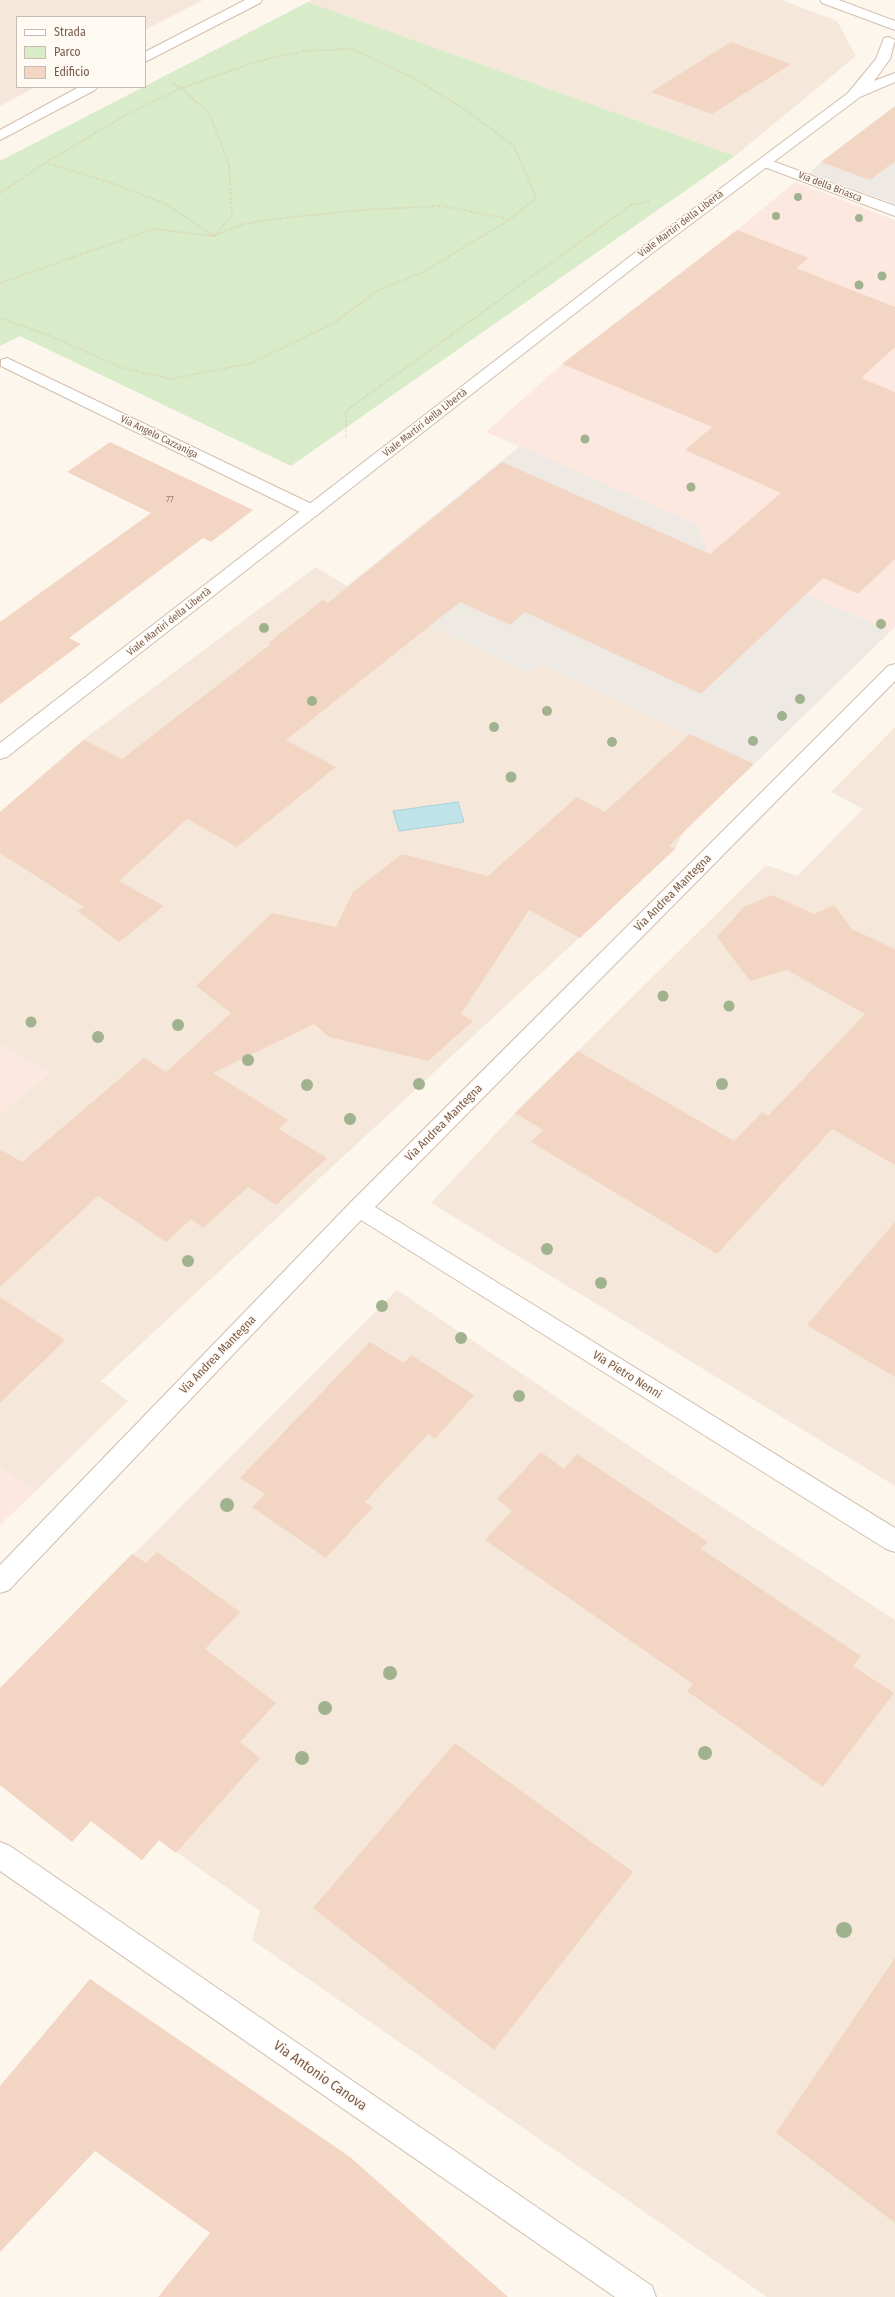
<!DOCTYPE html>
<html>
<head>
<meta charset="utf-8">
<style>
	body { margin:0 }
	#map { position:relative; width:895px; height:2297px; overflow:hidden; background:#fdf6ec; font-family:"Fira Sans Condensed",sans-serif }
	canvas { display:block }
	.legend { position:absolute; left:16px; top:16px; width:130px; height:72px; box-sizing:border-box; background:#fffaf3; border:1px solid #cabbb1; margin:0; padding:5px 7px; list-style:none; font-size:12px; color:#7a5c4d }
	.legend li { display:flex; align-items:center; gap:8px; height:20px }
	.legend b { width:20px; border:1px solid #cabbb1 }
</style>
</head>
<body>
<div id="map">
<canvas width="895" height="2297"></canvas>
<ul class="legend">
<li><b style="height:5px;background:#fff"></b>Strada</li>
<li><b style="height:11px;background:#d8ecc9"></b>Parco</li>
<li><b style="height:11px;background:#f3d5c3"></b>Edificio</li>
</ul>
</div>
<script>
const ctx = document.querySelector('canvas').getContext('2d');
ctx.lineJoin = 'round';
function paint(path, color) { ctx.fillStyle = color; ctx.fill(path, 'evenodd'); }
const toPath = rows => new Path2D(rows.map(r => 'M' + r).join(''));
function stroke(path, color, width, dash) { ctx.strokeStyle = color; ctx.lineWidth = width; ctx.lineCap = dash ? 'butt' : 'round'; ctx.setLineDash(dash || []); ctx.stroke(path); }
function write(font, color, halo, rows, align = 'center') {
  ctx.font = font + ' "Fira Sans Condensed",sans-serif'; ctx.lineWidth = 3; ctx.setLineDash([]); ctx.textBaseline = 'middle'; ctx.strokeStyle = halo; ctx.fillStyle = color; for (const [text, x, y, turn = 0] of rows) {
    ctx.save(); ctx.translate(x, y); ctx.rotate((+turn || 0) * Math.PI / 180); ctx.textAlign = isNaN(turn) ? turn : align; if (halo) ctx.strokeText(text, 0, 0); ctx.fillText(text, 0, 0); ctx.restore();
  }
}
paint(toPath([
	[0,0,203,0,145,30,145,17,17,17,17,87,36,87,0,106],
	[311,0,782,0,837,21,856,56,735,156,308,2],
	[316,567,347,586,528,674,541,665,754,764,685,830,675,849,101,1381,128,1401,35,1492,0,1467,0,1114,49,1073,0,1045,0,812,84,739],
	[895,727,895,1486,431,1203,515,1113,766,865,797,876,863,809,831,792],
	[397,1290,664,1469,895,1620,895,2297,767,2297,252,1940,260,1911,159,1840,142,1860,91,1821,72,1842,0,1785,0,1688]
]), '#f5e8da');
paint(toPath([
	[795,182,895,220,895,627,891,631,707,551,698,525,486,432,562,364,737,230],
	[0,1045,49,1073,0,1114],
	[0,1467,35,1492,0,1525]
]), '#fde8e0');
paint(toPath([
	[895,107,895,204,810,173,821,162],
	[520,446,698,525,707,551,891,631,754,764,541,665,528,674,347,586]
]), '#efe9e4');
paint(toPath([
	[308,2,735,156,291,466,20,336,0,346,0,161]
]), '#d8ecc9');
const water = toPath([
	[458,802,464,822,399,831,393,811,458,802]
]);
paint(water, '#bfe3e8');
stroke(water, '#a5d3da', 1);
paint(toPath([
	[731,42,791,64,712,114,651,92],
	[895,106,895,161,870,180,821,162],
	[737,230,809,258,796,268,895,307,895,347,861,378,895,392,895,559,858,594,823,578,701,694,525,612,510,625,460,602,286,740,336,767,237,847,187,819,119,881,164,906,119,942,78,911,84,907,0,853,0,812,84,740,122,759,271,644,268,643,323,600,328,603,502,462,710,554,781,493,685,450,712,427,562,364],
	[110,442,253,510,211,542,203,538,69,638,81,644,0,704,0,622,151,513,67,472],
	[690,734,754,764,669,846,675,849,580,938,529,910,461,1014,473,1021,428,1061,329,1037,314,1024,213,1073,288,1120,279,1129,327,1158,276,1205,248,1187,203,1228,191,1219,166,1242,98,1196,0,1287,0,1149,22,1162,144,1058,166,1072,231,1013,196,986,272,913,336,927,353,892,402,854,488,876,577,797,605,812],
	[772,895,814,914,834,905,852,929,895,949,895,1165,832,1129,717,1254,531,1142,543,1130,515,1113,578,1051,734,1141,762,1112,768,1116,865,1014,787,970,750,981,717,937,744,907],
	[895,1222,895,1377,807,1325],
	[0,1297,65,1340,0,1403],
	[370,1342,404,1363,411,1355,474,1395,435,1439,428,1434,365,1502,373,1507,326,1558,252,1507,265,1494,240,1478],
	[541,1452,564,1469,577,1454,708,1542,701,1549,861,1656,853,1666,894,1693,823,1787,687,1691,693,1684,485,1540,512,1511,497,1499],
	[157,1552,240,1612,205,1649,276,1703,240,1742,260,1758,176,1853,159,1840,142,1860,91,1821,72,1842,0,1785,0,1688,132,1554,146,1563],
	[455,1743,633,1872,494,2050,313,1908],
	[895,1958,895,2223,776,2133],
	[90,1979,350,2157,508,2297,158,2297,210,2233,95,2151,0,2252,0,2086]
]), '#f3d5c3');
const service = toPath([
	[764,158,895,206,895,216,759,165,757,162,764,158]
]);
const minor = toPath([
	[245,0,262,0,260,3,145,62,145,52,245,0],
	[820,0,839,0,895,21,895,30,822,3,820,0],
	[79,87,97,87,95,90,0,140,0,130,79,87],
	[7,358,318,507,321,511,318,515,312,516,306,515,1,366,1,360,7,358],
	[895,664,895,681,375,1207,895,1528,895,1552,886,1549,361,1220,9,1590,0,1593,0,1565,351,1202,888,666,895,664],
	[0,1842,10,1846,652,2286,656,2297,615,2297,0,1871,0,1842]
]);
const tertiary = toPath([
	[889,37,895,40,890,59,874,81,895,73,895,82,860,97,651,254,7,757,0,759,0,743,641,248,848,93,876,59,884,38,889,37]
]);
stroke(service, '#d1beb0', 2);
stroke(minor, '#d1beb0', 2);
stroke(tertiary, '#d1beb0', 2);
stroke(toPath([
	[46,163,112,183,166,204,214,236,232,216,229,164,210,115,182,88,172,84],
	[0,193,45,163,127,114,182,88,255,62,303,51,352,49,410,76,466,110,514,146,536,198,509,220,423,272,377,291,335,322,252,363,171,379,123,368,50,336,0,318],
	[0,283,153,229,214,236,243,224,283,218,362,210,442,206,508,219],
	[346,437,346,411,631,205,650,201]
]), '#d9b8a5', 2, [0.5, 2]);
paint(service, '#fff');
paint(minor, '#fff');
paint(tertiary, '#fff');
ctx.fillStyle = '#a0b28e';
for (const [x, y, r] of [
	[798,197,4],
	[776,216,4],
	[859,218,4],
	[882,276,4.5],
	[859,285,4.5],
	[585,439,4.5],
	[691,487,4.5],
	[881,624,5],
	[264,628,5],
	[800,699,5],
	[312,701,5],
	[547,711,5],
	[782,716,5],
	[494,727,5],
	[753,741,5],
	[612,742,5],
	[511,777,5.5],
	[663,996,5.5],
	[729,1006,5.5],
	[31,1022,5.5],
	[178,1025,6],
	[98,1037,6],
	[248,1060,6],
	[419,1084,6],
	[722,1084,6],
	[307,1085,6],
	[350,1119,6],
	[547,1249,6],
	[188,1261,6],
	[601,1283,6],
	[382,1306,6],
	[461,1338,6],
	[519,1396,6],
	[227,1505,7],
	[390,1673,7],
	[325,1708,7],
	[705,1753,7],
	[302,1758,7],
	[844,1930,8]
]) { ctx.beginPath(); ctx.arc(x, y, r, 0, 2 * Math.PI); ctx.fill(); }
write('9px', '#987a6a', null, [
	["77",170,499]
]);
write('10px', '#7a5c4d', '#fffaf3', [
	["Via della Briasca",830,187,21],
	["Viale Martiri della Libertà",681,224,-37],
	["Viale Martiri della Libertà",425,423,-38],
	["Via Angelo Cazzaniga",159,437,26],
	["Viale Martiri della Libertà",169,622,-38]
]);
write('12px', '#7a5c4d', '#fffaf3', [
	["Via Andrea Mantegna",673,893,-45],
	["Via Andrea Mantegna",444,1123,-45],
	["Via Andrea Mantegna",218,1355,-46],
	["Via Pietro Nenni",627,1375,32]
]);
write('14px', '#7a5c4d', '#fffaf3', [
	["Via Antonio Canova",320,2076,35]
]);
</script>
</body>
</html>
